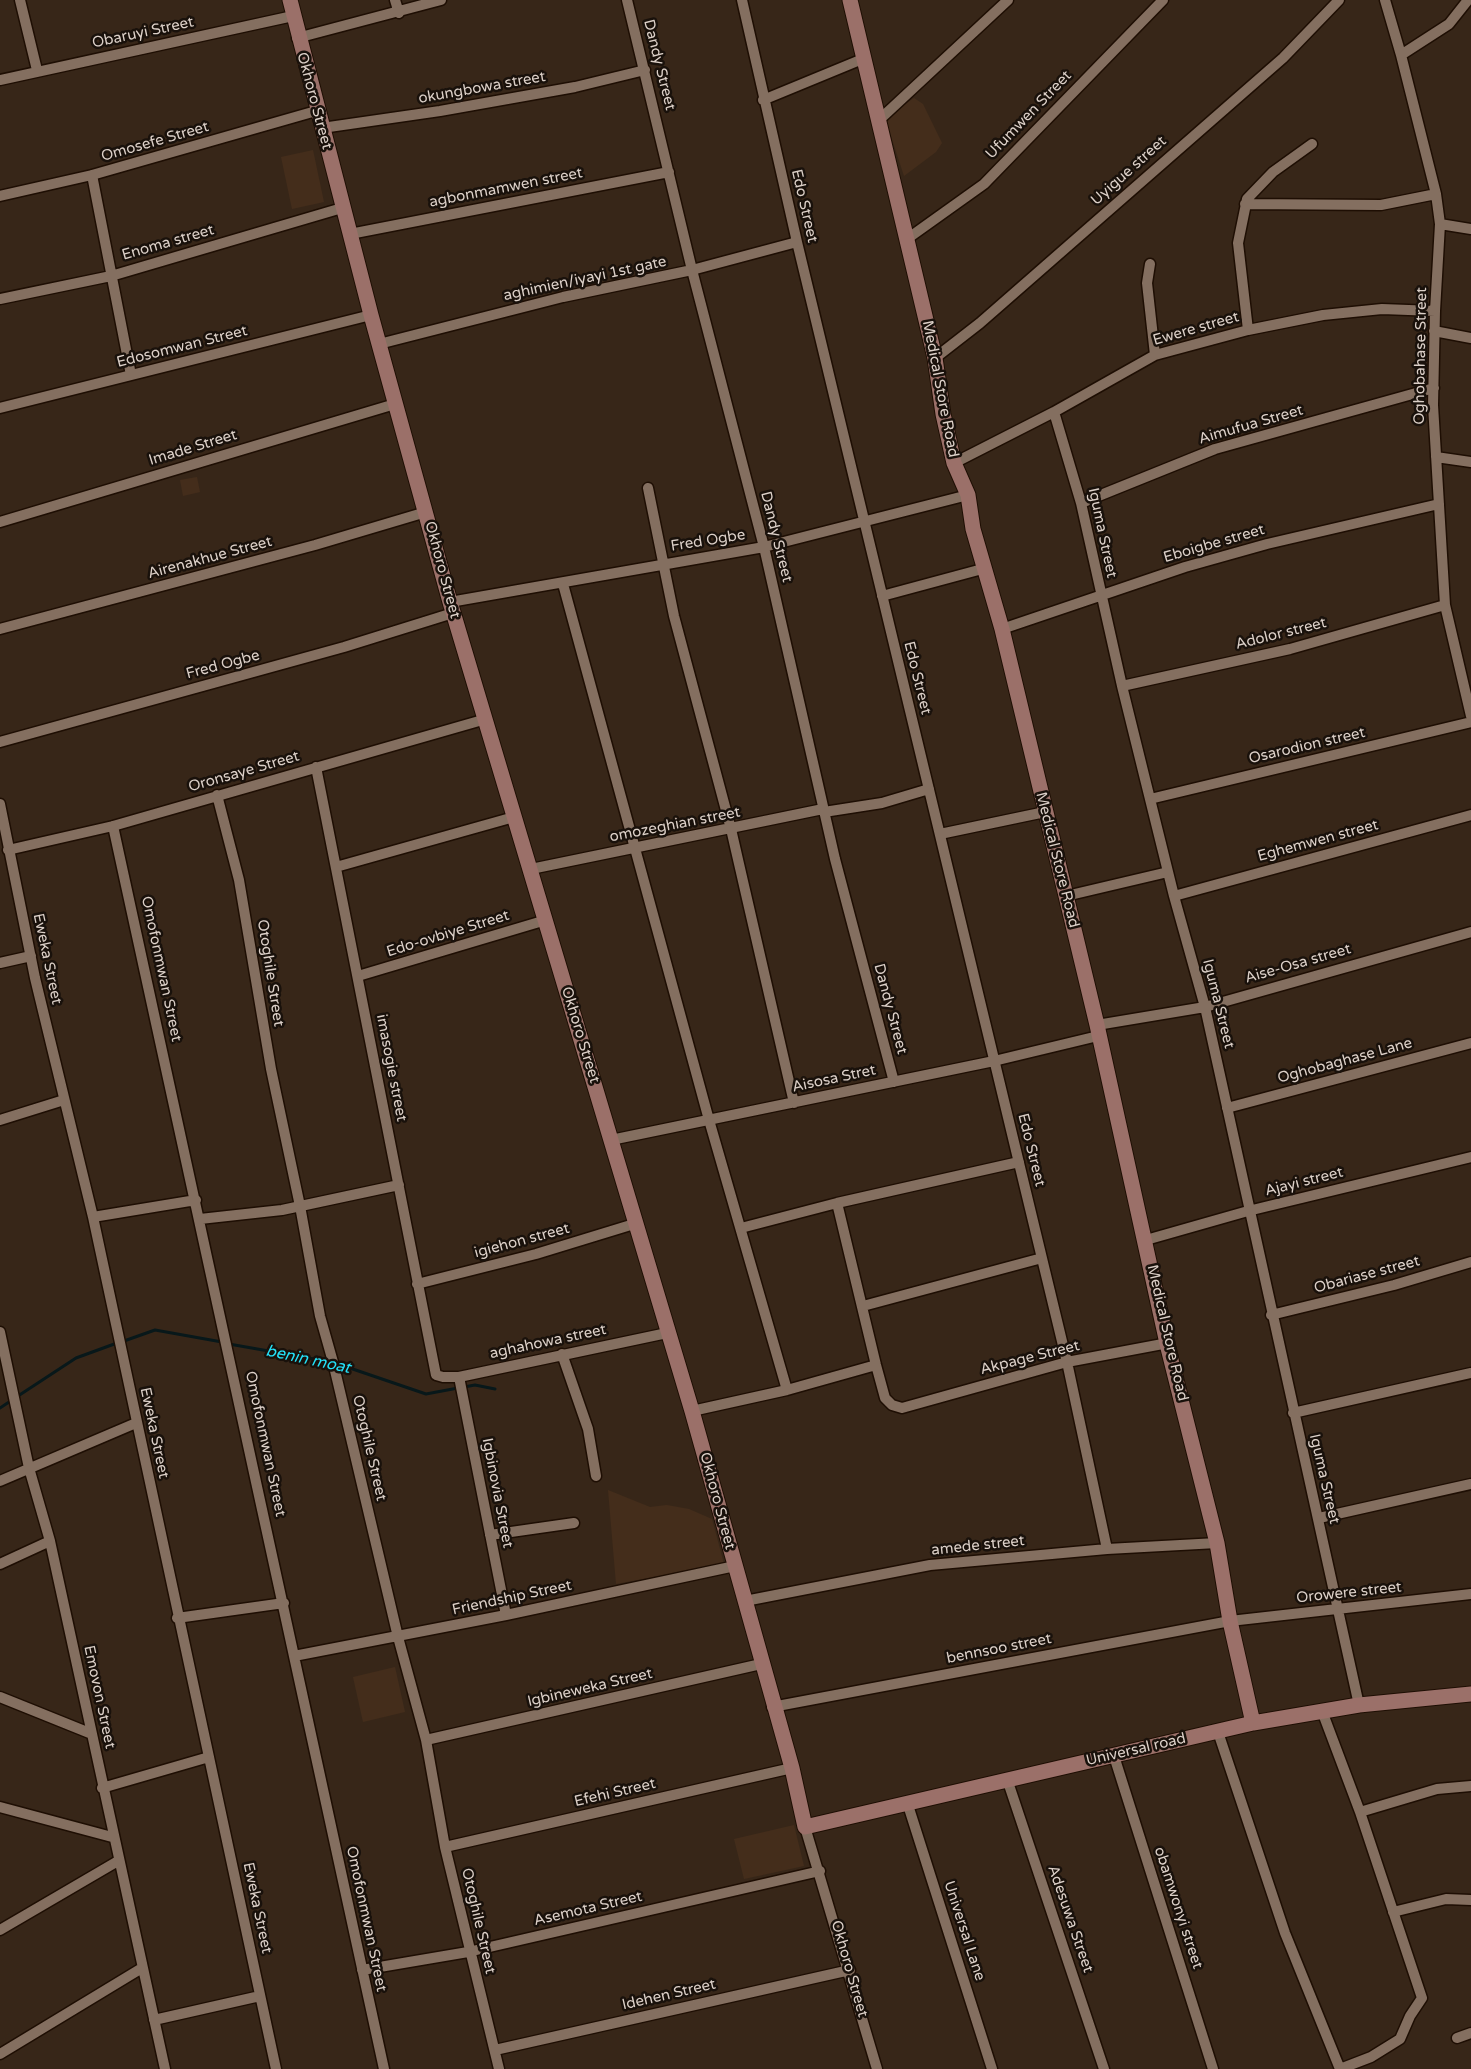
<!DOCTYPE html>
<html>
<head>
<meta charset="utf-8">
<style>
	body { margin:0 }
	canvas { display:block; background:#372618 }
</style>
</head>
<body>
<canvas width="1471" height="2069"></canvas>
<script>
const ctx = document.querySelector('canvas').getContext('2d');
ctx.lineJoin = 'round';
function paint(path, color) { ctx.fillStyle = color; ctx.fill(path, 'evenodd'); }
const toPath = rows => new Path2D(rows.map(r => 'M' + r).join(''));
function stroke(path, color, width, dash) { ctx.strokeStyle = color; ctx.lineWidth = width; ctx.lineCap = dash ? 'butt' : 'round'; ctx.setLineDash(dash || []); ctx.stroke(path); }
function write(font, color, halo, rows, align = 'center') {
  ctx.font = font + ' "Varela Round",sans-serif'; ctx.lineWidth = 5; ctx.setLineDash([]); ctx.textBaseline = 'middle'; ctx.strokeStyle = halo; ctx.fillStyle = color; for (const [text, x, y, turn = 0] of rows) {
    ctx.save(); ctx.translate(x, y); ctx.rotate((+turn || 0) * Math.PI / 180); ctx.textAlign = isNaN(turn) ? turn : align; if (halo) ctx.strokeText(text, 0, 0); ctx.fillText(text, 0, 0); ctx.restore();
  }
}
paint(toPath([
	[914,98,923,104,942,143,936,152,904,176,885,118],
	[313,150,324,202,292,209,281,157],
	[197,477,200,492,183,496,180,480],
	[608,1490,650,1507,667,1505,689,1509,712,1519,724,1564,616,1584],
	[395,1667,405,1712,363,1722,353,1677],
	[794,1825,804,1866,744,1879,734,1839]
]), '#442d1b');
stroke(toPath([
	[124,1341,155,1330,222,1342],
	[229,1344,331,1362],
	[338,1364,426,1394,458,1388],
	[464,1387,475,1385,495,1389],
	[18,1396,76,1358,117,1343],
	[0,1408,12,1400]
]), '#08181a', 3);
const street = toPath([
	[20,0,37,70],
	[395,0,399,13],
	[627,0,692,270,764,547,835,859,894,1082],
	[742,0,797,242,1067,1362,1107,1549],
	[1385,0,1401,55,1436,194,1440,224,1435,311,1433,405,1445,605,1471,716],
	[297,38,441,0],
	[1401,55,1449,24,1468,0],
	[0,80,293,16],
	[763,100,865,58],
	[878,121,1008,0],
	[322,128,440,111,575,87,645,70],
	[92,175,131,375],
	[0,196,92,175,316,111],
	[1245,204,1381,205,1436,194],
	[1440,224,1471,229],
	[350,234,669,172],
	[907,239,984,184,1163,0],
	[1150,264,1147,283,1155,355],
	[0,299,111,276,342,208],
	[1248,330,1238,243,1247,199,1273,172,1312,144],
	[1434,331,1471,338],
	[379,344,563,297,692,270,797,242],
	[935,358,980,323,1283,58,1339,0],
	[0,408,371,315],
	[1054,412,1081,503,1122,686,1174,896,1205,1007,1359,1705],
	[1436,457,1471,462],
	[954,463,1054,412,1155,355,1248,330,1323,315,1382,309,1435,311],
	[648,488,674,616,731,829,794,1103],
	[1081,503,1215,449,1434,388],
	[0,522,395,404],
	[563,584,709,1120,787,1390],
	[882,596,986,568],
	[450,602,764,547,968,495],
	[0,629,315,545,426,512],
	[1002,629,1185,567,1267,544,1439,504],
	[1122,686,1290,649,1445,605],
	[0,742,344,647,453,613],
	[316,767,436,1375,443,1377,459,1377,667,1333],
	[217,795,239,880,271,1069,300,1206,320,1316,333,1362,398,1637,426,1740,445,1847,499,2069],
	[1150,799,1471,722],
	[0,804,35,978,93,1217,276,2069],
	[824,812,882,803,929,789],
	[113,826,384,2069],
	[940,834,1045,812],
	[8,850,113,826,486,719],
	[336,867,514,817],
	[531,869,823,809],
	[1066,896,1168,872],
	[1174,896,1471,815],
	[0,963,31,956],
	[358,976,546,920],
	[1097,1025,1205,1007,1471,932],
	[1227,1108,1471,1043],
	[0,1120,64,1100],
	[611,1140,994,1061,1098,1036],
	[837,1203,876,1365,885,1398,892,1405,902,1408,1067,1362,1168,1343],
	[93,1217,196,1200],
	[200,1219,282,1210,399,1185],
	[741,1228,837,1203,1019,1162],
	[1146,1240,1248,1211,1471,1157],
	[417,1284,536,1254,634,1224],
	[863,1306,1042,1258],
	[1271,1315,1394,1285,1471,1262],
	[0,1332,29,1468,50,1541,165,2069],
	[562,1354,588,1429,596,1476],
	[459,1377,506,1615],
	[692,1411,787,1390,876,1365],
	[1293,1413,1471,1373],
	[0,1481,136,1423],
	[1319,1518,1471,1484],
	[490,1535,574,1523],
	[0,1564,50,1541],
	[745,1601,930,1565,1107,1549,1217,1543],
	[177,1618,284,1603],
	[294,1656,506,1615,735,1566],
	[0,1697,92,1734],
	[772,1707,1230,1621,1471,1594],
	[1322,1711,1360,1812,1422,1998,1410,2016,1400,2039,1371,2057,1340,2069],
	[1218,1732,1285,1933,1340,2069],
	[426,1740,761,1664],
	[1114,1756,1213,2069],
	[1007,1779,1104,2069],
	[102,1788,209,1757],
	[907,1802,992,2069],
	[0,1807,112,1837],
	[1360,1812,1437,1789,1471,1786],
	[805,1827,877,2069],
	[445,1847,792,1768],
	[1393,1912,1446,1899,1471,1900],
	[0,1930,118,1861],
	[362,1970,468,1952,820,1871],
	[154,2020,260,1996],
	[1457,2038,1471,2033],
	[495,2050,850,1970],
	[0,2054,142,1968]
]);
const secondary = toPath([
	[290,0,371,315,450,602,692,1411,792,1768,805,1827,1253,1723,1359,1705,1471,1694],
	[850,0,935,358,943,414,954,463,968,495,973,529,1002,629,1097,1025,1168,1348,1217,1543,1230,1621,1253,1723]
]);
stroke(street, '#1e0e03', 13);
stroke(secondary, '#1e0e03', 17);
stroke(street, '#846f60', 10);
stroke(secondary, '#9b7069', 15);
write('15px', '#dcd0c8', '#19110b', [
	["Obaruyi Street",143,33,-12],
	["Dandy Street",659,65,76],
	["okungbowa street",482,88,-10],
	["Okhoro Street",314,101,75],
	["Ufumwen Street",1029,115,-46],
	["Omosefe Street",155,142,-16],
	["Uyigue street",1129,171,-42],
	["agbonmamwen street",506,188,-11],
	["Edo Street",804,206,77],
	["Enoma street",168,243,-16],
	["aghimien/iyayi 1st gate",585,279,-12],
	["Ewere street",1196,329,-16],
	["Edosomwan Street",182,347,-14],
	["Oghobahase Street",1421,356,-89],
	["Medical Store Road",940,389,79],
	["Aimufua Street",1251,425,-16],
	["Imade Street",193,448,-17],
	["Iguma Street",1102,533,78],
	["Dandy Street",776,537,76],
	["Fred Ogbe",708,541,-9],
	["Eboigbe street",1214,544,-16],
	["Airenakhue Street",210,558,-15],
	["Okhoro Street",442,570,75],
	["Adolor street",1281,634,-14],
	["Fred Ogbe",223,665,-15],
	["Edo Street",917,678,76],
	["Osarodion street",1307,746,-13],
	["Oronsaye Street",244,772,-16],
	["omozeghian street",675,825,-11],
	["Eghemwen street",1318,841,-15],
	["Medical Store Road",1057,860,76],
	["Edo-ovbiye Street",448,934,-17],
	["Eweka Street",47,959,78],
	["Aise-Osa street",1298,964,-16],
	["Omofonmwan Street",161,969,78],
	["Otoghile Street",270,973,81],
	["Iguma Street",1218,1004,76],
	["Dandy Street",890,1009,75],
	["Okhoro Street",580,1035,73],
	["Oghobaghase Lane",1345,1061,-15],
	["imasogie street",391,1068,79],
	["Aisosa Stret",834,1079,-12],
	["Edo Street",1031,1150,76],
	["Ajayi street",1304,1182,-14],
	["igiehon street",522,1241,-15],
	["Obariase street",1367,1275,-15],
	["Medical Store Road",1167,1333,77],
	["aghahowa street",548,1342,-12],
	["Akpage Street",1030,1358,-14],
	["Eweka Street",154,1433,78],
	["Omofonmwan Street",265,1444,78],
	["Otoghile Street",369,1448,77],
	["Iguma Street",1324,1479,77],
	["Igbinovia Street",497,1493,79],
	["Okhoro Street",717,1501,75],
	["amede street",978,1546,-6],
	["Orowere street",1349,1593,-6],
	["Friendship Street",512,1598,-12],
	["bennsoo street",999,1649,-11],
	["Igbineweka Street",590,1688,-13],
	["Emovon Street",99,1697,78],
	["Universal road",1136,1750,-13],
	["Efehi Street",615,1793,-13],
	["Eweka Street",257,1908,78],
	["obamwonyi street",1178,1908,72],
	["Asemota Street",588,1909,-13],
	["Omofonmwan Street",366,1919,78],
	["Adesuwa Street",1070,1919,71],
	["Otoghile Street",478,1921,77],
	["Universal Lane",964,1931,72],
	["Okhoro Street",849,1969,74],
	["Idehen Street",669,1995,-13]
]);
write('italic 16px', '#24e2f9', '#19110b', [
	["benin moat",308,1360,12]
]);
</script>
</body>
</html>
